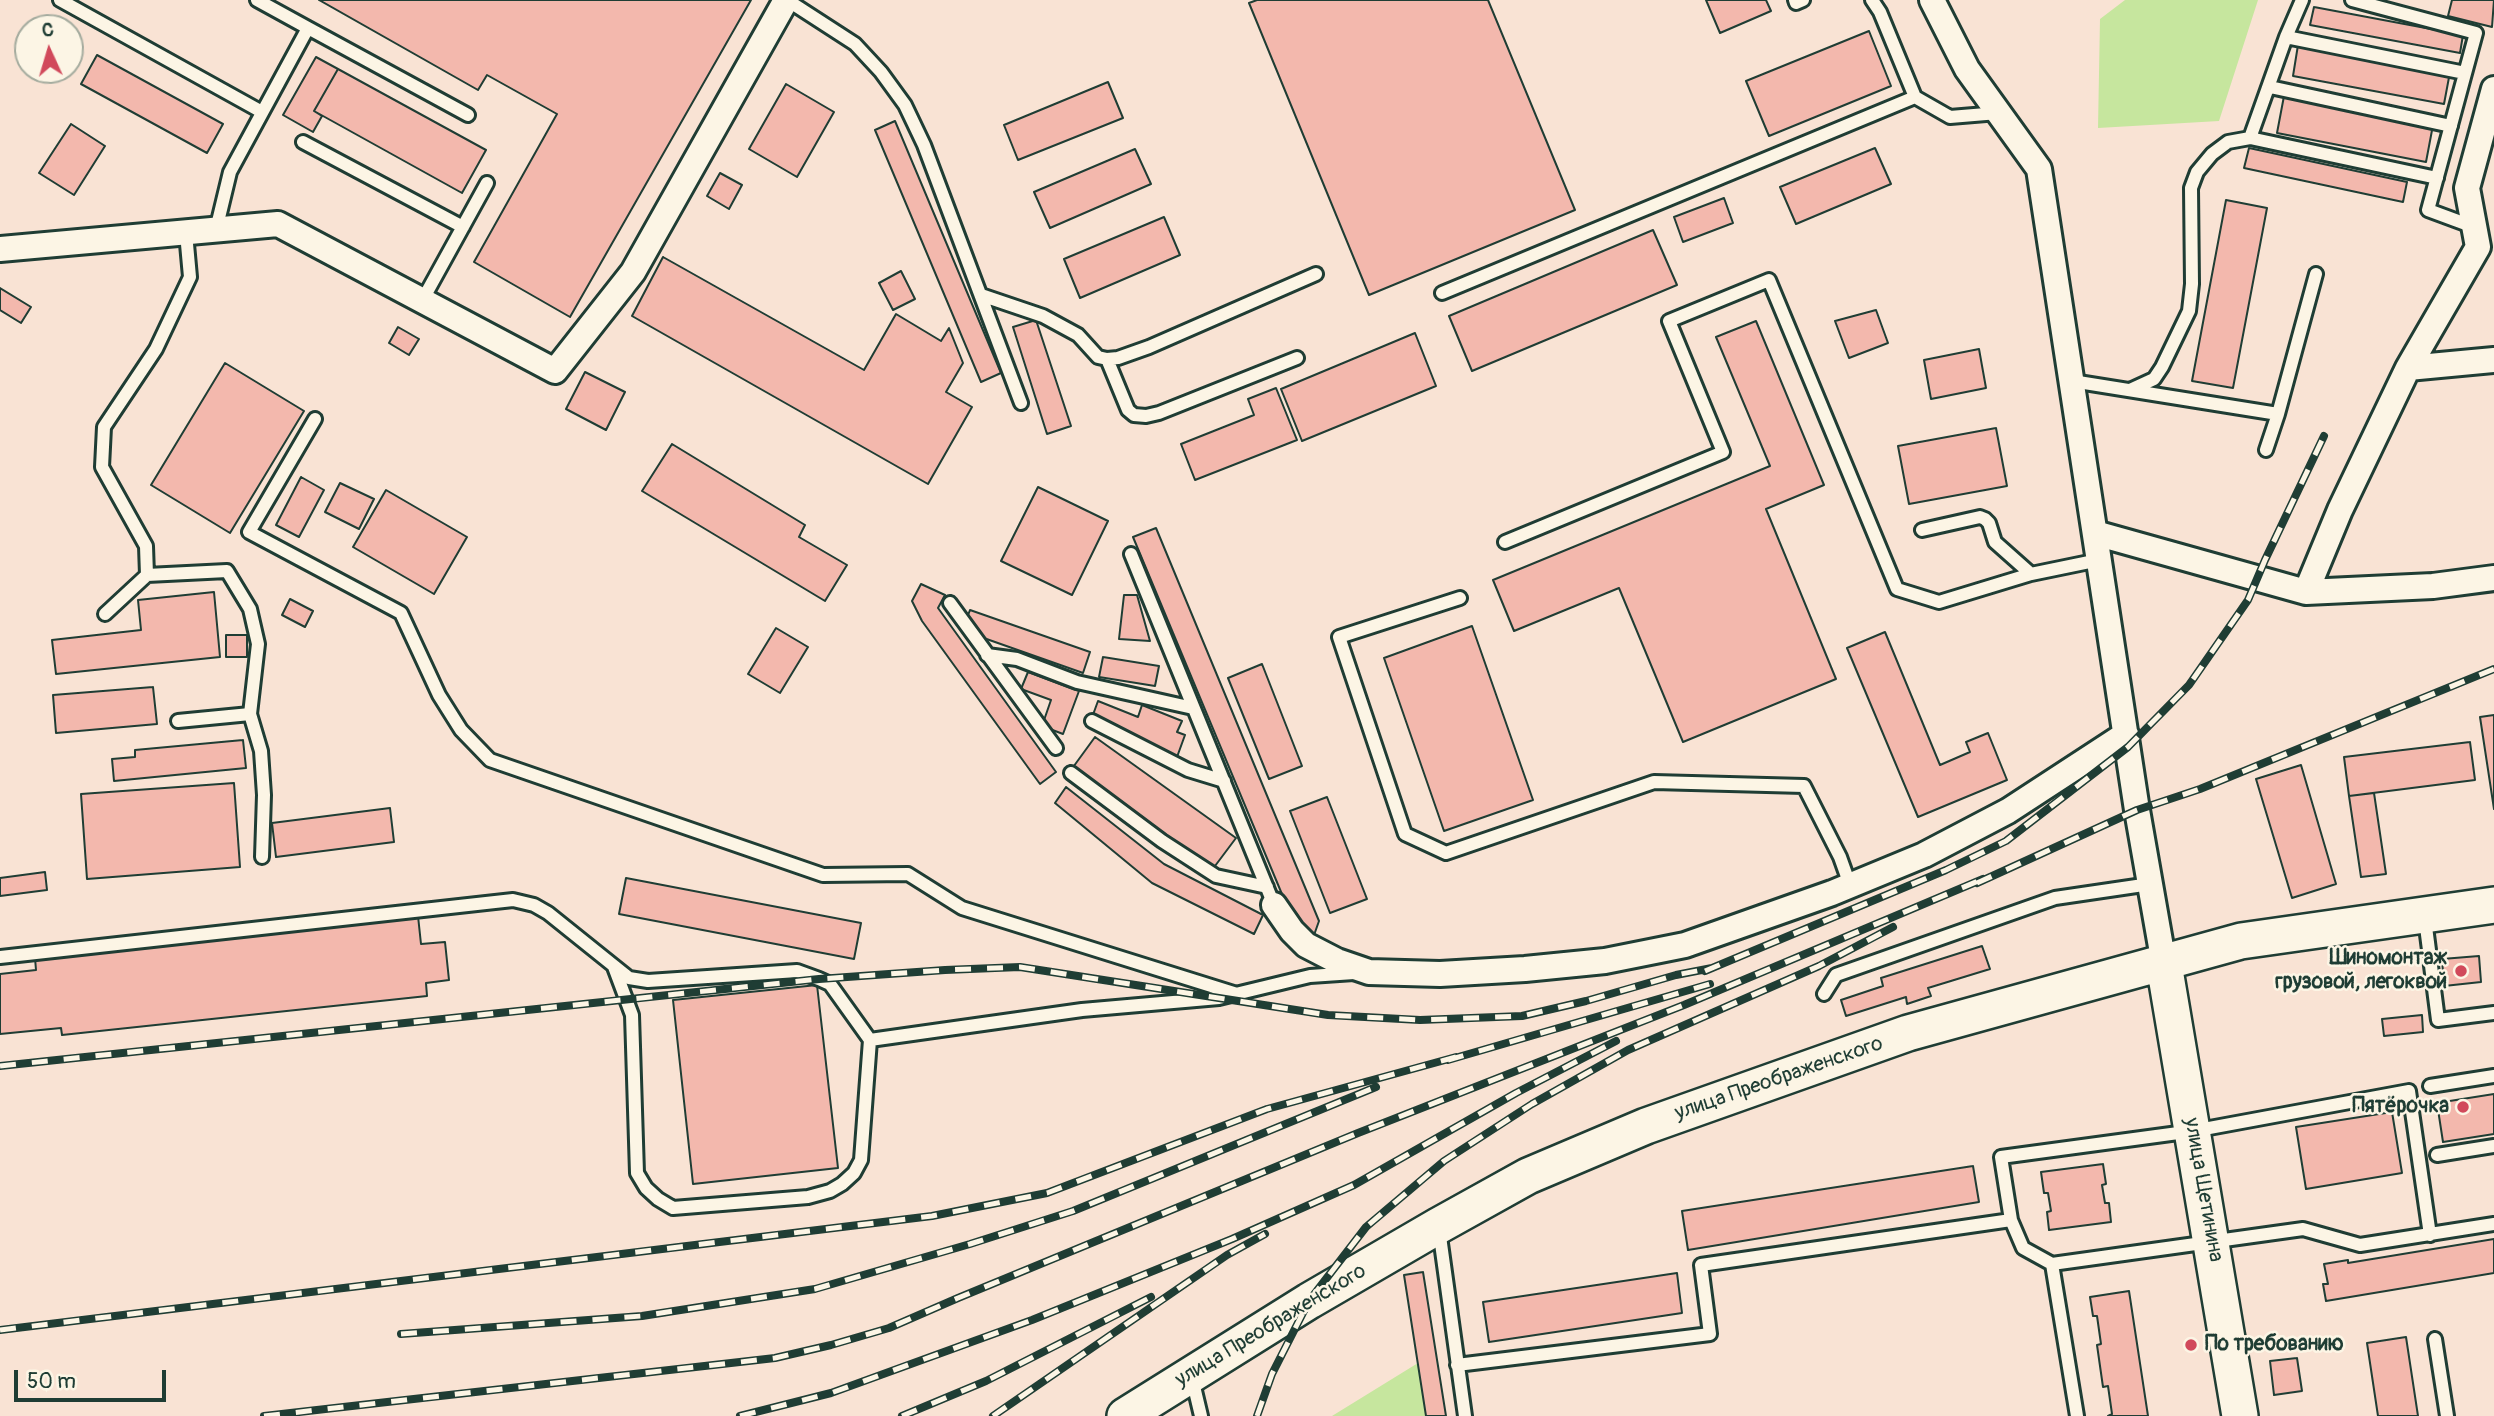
<!DOCTYPE html>
<html>
<head>
<meta charset="utf-8">
<style>
	body { margin:0 }
	#map { position:relative; width:2494px; height:1416px; overflow:hidden; background:#f9e3d4; font-family:Pangolin,sans-serif }
	canvas { display:block }
	.north { position:absolute; left:14px; top:14px; width:70px; height:70px; box-sizing:border-box; background:#fcf5e5; border:2px solid #a4ab9e; border-radius:50%; rotate:356deg; font-size:19px; font-weight:700; line-height:28px; text-align:center; color:#1f3d34 }
	.north::after { content:''; display:block; margin:auto; width:24px; height:32px; background:#d1495b; clip-path:polygon(50% 0,100% 100%,50% 72%,0 100%) }
	.scale { position:absolute; left:14px; top:1370px; width:152px; height:32px; box-sizing:border-box; border:4px solid #1f3d34; border-top:0; padding-left:9px; font-size:21px; line-height:24px; white-space:nowrap; color:#1f3d34; -webkit-text-stroke:5px #fcf5e5; paint-order:stroke }
</style>
</head>
<body>
<div id="map">
<canvas width="2494" height="1416"></canvas>
<div class="north">С</div>
<div class="scale">50 m</div>
</div>
<script>
const ctx = document.querySelector('canvas').getContext('2d');
ctx.lineJoin = 'round';
function paint(path, color) { ctx.fillStyle = color; ctx.fill(path, 'evenodd'); }
const toPath = rows => new Path2D(rows.map(r => 'M' + r).join(''));
function stroke(path, color, width, dash) { ctx.strokeStyle = color; ctx.lineWidth = width; ctx.lineCap = dash ? 'butt' : 'round'; ctx.setLineDash(dash || []); ctx.stroke(path); }
function write(font, color, halo, rows, align = 'center') {
  ctx.font = font + ' Pangolin,sans-serif'; ctx.lineWidth = 5; ctx.setLineDash([]); ctx.textBaseline = 'middle'; ctx.strokeStyle = halo; ctx.fillStyle = color; for (const [text, x, y, turn = 0] of rows) {
    ctx.save(); ctx.translate(x, y); ctx.rotate((+turn || 0) * Math.PI / 180); ctx.textAlign = isNaN(turn) ? turn : align; if (halo) ctx.strokeText(text, 0, 0); ctx.fillText(text, 0, 0); ctx.restore();
  }
}
paint(toPath([
	[2125,0,2258,0,2219,121,2098,128,2100,19],
	[1418,1363,1426,1416,1332,1416]
]), '#c6e69e');
const building = toPath([
	[319,0,751,0,570,317,474,262,557,114,487,75,478,90,319,0],
	[1257,0,1488,0,1575,210,1369,295,1249,3,1257,0],
	[1706,0,1766,0,1771,11,1720,33,1706,0],
	[2452,0,2494,0,2492,27,2448,16,2452,0],
	[2314,7,2463,35,2460,53,2310,25,2314,7],
	[1869,31,1891,86,1769,136,1746,81,1869,31],
	[2298,45,2450,72,2444,104,2293,76,2298,45],
	[97,55,223,124,207,153,81,84,97,55],
	[316,57,338,69,314,111,322,116,313,132,283,115,316,57],
	[338,69,486,150,462,193,314,111,338,69],
	[1108,82,1123,118,1018,160,1004,125,1108,82],
	[786,84,834,112,797,177,749,149,786,84],
	[2284,96,2433,125,2426,162,2277,133,2284,96],
	[895,121,1001,373,981,382,875,130,895,121],
	[71,124,105,146,74,195,39,173,71,124],
	[1875,148,1891,184,1796,224,1780,187,1875,148],
	[2249,148,2407,182,2403,202,2244,168,2249,148],
	[1135,149,1151,184,1050,228,1034,192,1135,149],
	[720,173,742,185,729,209,707,196,720,173],
	[1724,198,1733,223,1683,242,1674,217,1724,198],
	[2226,200,2267,208,2233,388,2192,381,2226,200],
	[1164,217,1180,255,1080,298,1064,259,1164,217],
	[1653,230,1677,285,1472,371,1449,316,1653,230],
	[663,257,864,370,896,314,941,341,949,328,963,363,946,392,972,407,928,484,632,316,663,257],
	[901,271,915,299,893,310,879,283,901,271],
	[0,288,31,307,21,323,0,310,0,288],
	[1876,310,1888,343,1849,358,1835,321,1876,310],
	[1036,320,1071,426,1047,434,1013,327,1036,320],
	[1756,321,1824,485,1766,509,1836,679,1683,742,1619,588,1514,631,1493,580,1770,466,1716,337,1756,321],
	[398,327,419,339,409,355,389,343,398,327],
	[1415,333,1436,386,1302,441,1281,389,1415,333],
	[1979,349,1986,388,1931,399,1924,360,1979,349],
	[225,363,304,411,230,533,151,485,225,363],
	[585,372,625,392,606,430,566,409,585,372],
	[1276,388,1297,440,1195,480,1181,444,1254,415,1248,399,1276,388],
	[1996,428,2007,486,1909,504,1898,446,1996,428],
	[672,444,805,525,799,537,847,565,825,601,642,491,672,444],
	[301,477,324,490,299,537,276,525,301,477],
	[340,483,374,499,359,529,325,512,340,483],
	[1038,487,1108,521,1072,595,1001,561,1038,487],
	[386,490,467,537,434,594,353,547,386,490],
	[1156,528,1319,921,1313,938,1289,911,1133,537,1156,528],
	[921,584,945,595,938,608,1056,772,1040,784,922,621,912,601,921,584],
	[214,592,220,657,56,674,52,640,141,630,138,600,214,592],
	[1124,595,1137,595,1150,641,1119,639,1124,595],
	[290,599,313,611,305,627,282,615,290,599],
	[970,610,1090,652,1083,673,978,636,965,623,970,610],
	[1472,626,1533,800,1444,831,1384,658,1472,626],
	[776,628,808,647,780,693,748,674,776,628],
	[1885,632,1940,765,1970,752,1966,742,1988,733,2007,780,1918,817,1847,648,1885,632],
	[226,635,247,635,247,657,226,657,226,635],
	[1103,657,1159,666,1155,686,1099,677,1103,657],
	[1262,664,1302,766,1269,779,1228,678,1262,664],
	[1028,672,1079,691,1063,734,1042,726,1051,700,1021,689,1028,672],
	[153,687,157,724,56,733,53,695,153,687],
	[1098,701,1138,717,1142,705,1182,721,1177,732,1185,735,1177,757,1090,723,1098,701],
	[2494,715,2494,809,2480,717,2494,715],
	[1095,737,1236,838,1212,870,1071,770,1095,737],
	[243,740,246,768,114,781,112,759,135,757,135,750,243,740],
	[2470,742,2475,780,2349,796,2344,757,2470,742],
	[2301,765,2336,884,2292,898,2256,779,2301,765],
	[234,783,240,867,87,879,81,794,234,783],
	[1066,787,1164,864,1263,915,1254,934,1152,883,1055,803,1066,787],
	[2374,793,2386,874,2361,877,2349,796,2374,793],
	[1327,797,1367,899,1330,913,1290,811,1327,797],
	[390,808,394,842,276,857,272,823,390,808],
	[45,872,47,890,0,896,0,878,45,872],
	[626,878,861,923,854,959,619,914,626,878],
	[418,916,421,944,445,942,449,980,426,983,427,996,62,1035,61,1028,0,1034,0,974,36,970,35,958,418,916],
	[1982,946,1990,969,1928,988,1931,996,1907,1004,1906,997,1846,1016,1841,1000,1883,986,1881,978,1982,946],
	[2479,956,2481,982,2444,986,2442,959,2479,956],
	[817,985,838,1168,693,1184,673,1000,817,985],
	[2422,1015,2423,1032,2384,1036,2382,1019,2422,1015],
	[2494,1094,2494,1134,2443,1142,2437,1103,2494,1094],
	[2392,1112,2402,1173,2306,1189,2296,1127,2392,1112],
	[2103,1164,2106,1184,2102,1185,2105,1203,2109,1203,2111,1222,2049,1230,2047,1212,2051,1211,2048,1193,2044,1193,2041,1172,2103,1164],
	[1973,1166,1979,1202,1688,1250,1682,1211,1973,1166],
	[2494,1239,2494,1273,2326,1301,2323,1284,2328,1284,2324,1264,2348,1260,2348,1263,2494,1239],
	[1423,1272,1446,1416,1426,1416,1404,1275,1423,1272],
	[1677,1273,1682,1313,1489,1342,1483,1302,1677,1273],
	[2129,1291,2148,1416,2108,1416,2112,1414,2108,1386,2103,1387,2097,1345,2101,1344,2097,1316,2093,1316,2090,1297,2129,1291],
	[2406,1337,2418,1416,2378,1416,2367,1343,2406,1337],
	[2297,1358,2302,1391,2274,1395,2270,1361,2297,1358]
]);
paint(building, '#f3b8ad');
stroke(building, '#1f3d34', 2);
const lane = toPath([
	[60,0,262,112],
	[257,0,308,28],
	[787,0,855,44,881,72,905,105,924,145,1021,403],
	[1795,0,1796,3,1803,0],
	[1872,0,1880,12,1915,97,1950,117,1998,113],
	[2352,0,2476,33,2428,210,2474,227],
	[2286,37,2465,73],
	[2270,87,2451,126],
	[2250,138,2286,37,2302,0],
	[303,142,463,227],
	[216,230,230,172,308,28,468,115],
	[1442,293,1915,97],
	[981,295,1043,316,1078,335,1098,357,1107,359,1118,358,1149,347,1316,274],
	[422,301,487,183],
	[1107,359,1128,410,1134,415,1146,416,1159,413,1297,358],
	[2072,381,2278,414,2316,274],
	[2130,390,2154,379,2162,367,2189,311,2192,284,2191,188,2197,172,2212,154,2228,142,2250,138,2437,178],
	[315,419,249,532,401,613,439,695,461,730,490,760,823,875,908,874,962,908,1237,994],
	[2266,450,2278,414],
	[1922,530,1980,517,1985,519,1989,523,1995,542,2031,574,2099,560],
	[1505,542,1723,452,1669,321,1769,280,1897,589,1939,602,2031,574],
	[1131,554,1274,905],
	[147,575,227,571,250,609,258,644,250,714,178,721],
	[1460,598,1339,637,1405,834,1446,853,1654,782,1804,786,1840,857,1850,885],
	[950,603,1056,748],
	[105,614,147,575,146,546,102,467,104,427,156,349,190,277,186,233],
	[987,655,1017,659,1077,682,1193,708],
	[250,714,261,751,264,795,262,857],
	[1092,721,1188,770,1224,781],
	[1071,773,1162,841,1216,876,1267,887],
	[2425,919,2438,1020,2494,1013],
	[0,957,513,900,534,905,548,913,629,978,648,981,797,971,819,979,830,984,870,1040,1082,1010,1219,998,1310,976,1354,973],
	[614,967,632,1015,637,1173,646,1188,658,1199,673,1208,808,1197,830,1191,842,1184,854,1173,861,1160,870,1040],
	[1824,994,1836,975,2055,898,2150,884],
	[2430,1086,2494,1076],
	[2437,1155,2494,1146],
	[2011,1220,2001,1157,2193,1131,2409,1091,2430,1235],
	[1439,1229,1465,1416],
	[2052,1264,2077,1416],
	[2435,1339,2447,1416],
	[1457,1365,1710,1334,1701,1265,2011,1220,2023,1248,2052,1264,2303,1229,2360,1245,2494,1224],
	[1192,1378,1201,1416]
]);
const street = toPath([
	[1932,0,1967,69,2039,169,2137,810,2164,964],
	[0,249,278,224,555,371,633,272,786,0],
	[2408,368,2478,247,2467,188,2494,89],
	[2095,533,2306,592,2340,510,2408,368,2494,360],
	[2306,592,2433,586,2494,578],
	[1274,905,1292,931,1306,945,1337,961,1369,972,1440,974,1525,969,1605,961,1685,945,1832,893,1924,855,2008,811,2126,734]
]);
const secondary = toPath([
	[2164,964,2240,1416],
	[1125,1416,1309,1301,1438,1226,1528,1176,1646,1126,1908,1033,2241,941,2494,905]
]);
stroke(lane, '#1f3d34', 18);
stroke(street, '#1f3d34', 30);
stroke(secondary, '#1f3d34', 40);
stroke(lane, '#fcf5e5', 12);
stroke(street, '#fcf5e5', 24);
stroke(secondary, '#fcf5e5', 35);
const rail = toPath([
	[1977,883,2137,810,2200,789,2494,669],
	[1705,971,1946,870,2006,841,2128,747,2189,685,2248,600,2265,560,2324,436],
	[1448,1060,1710,984],
	[0,1066,819,979,945,970,1020,967,1328,1015,1420,1020,1522,1016,1586,1001,1676,975,1712,968],
	[0,1330,932,1216,1047,1193,1267,1109,1456,1057],
	[401,1334,642,1316,815,1289,970,1244,1073,1211,1376,1087],
	[264,1416,775,1358,831,1345,889,1328,958,1298,1358,1133,1684,1005,1983,879],
	[740,1416,831,1393,1032,1320,1232,1239,1354,1185,1516,1093,1616,1041],
	[902,1416,986,1381,1151,1297],
	[993,1416,1227,1255,1265,1234],
	[1257,1416,1272,1374,1309,1301,1366,1227,1444,1161,1532,1104,1628,1050,1819,966,1893,927]
]);
stroke(rail, '#1f3d34', 8);
stroke(rail, '#fcf5e5', 5, [16]);
for (const [x, y, r, color] of [
	[2461,971,7,"#d1495b"],
	[2463,1107,7,"#d1495b"],
	[2191,1345,7,"#d1495b"]
]) { const dot = new Path2D(); dot.arc(x, y, r, 0, 2 * Math.PI); ctx.fillStyle = color; ctx.fill(dot); stroke(dot, '#fcf5e5', 2.5); }
write('bold 21px', '#1f3d34', '#fcf5e5', [
	["Шиномонтаж",2447,959],
	["грузовой, легоквой",2447,983],
	["Пятёрочка",2449,1107],
	["По требованию",2205,1345,"left"]
], 'right');
write('21px', '#1f3d34', '#fcf5e5', [
	["улица Преображенского",1779,1079,-19],
	["улица Щетинина",2203,1190,80],
	["улица Преображенского",1271,1326,-31]
]);
</script>
</body>
</html>
